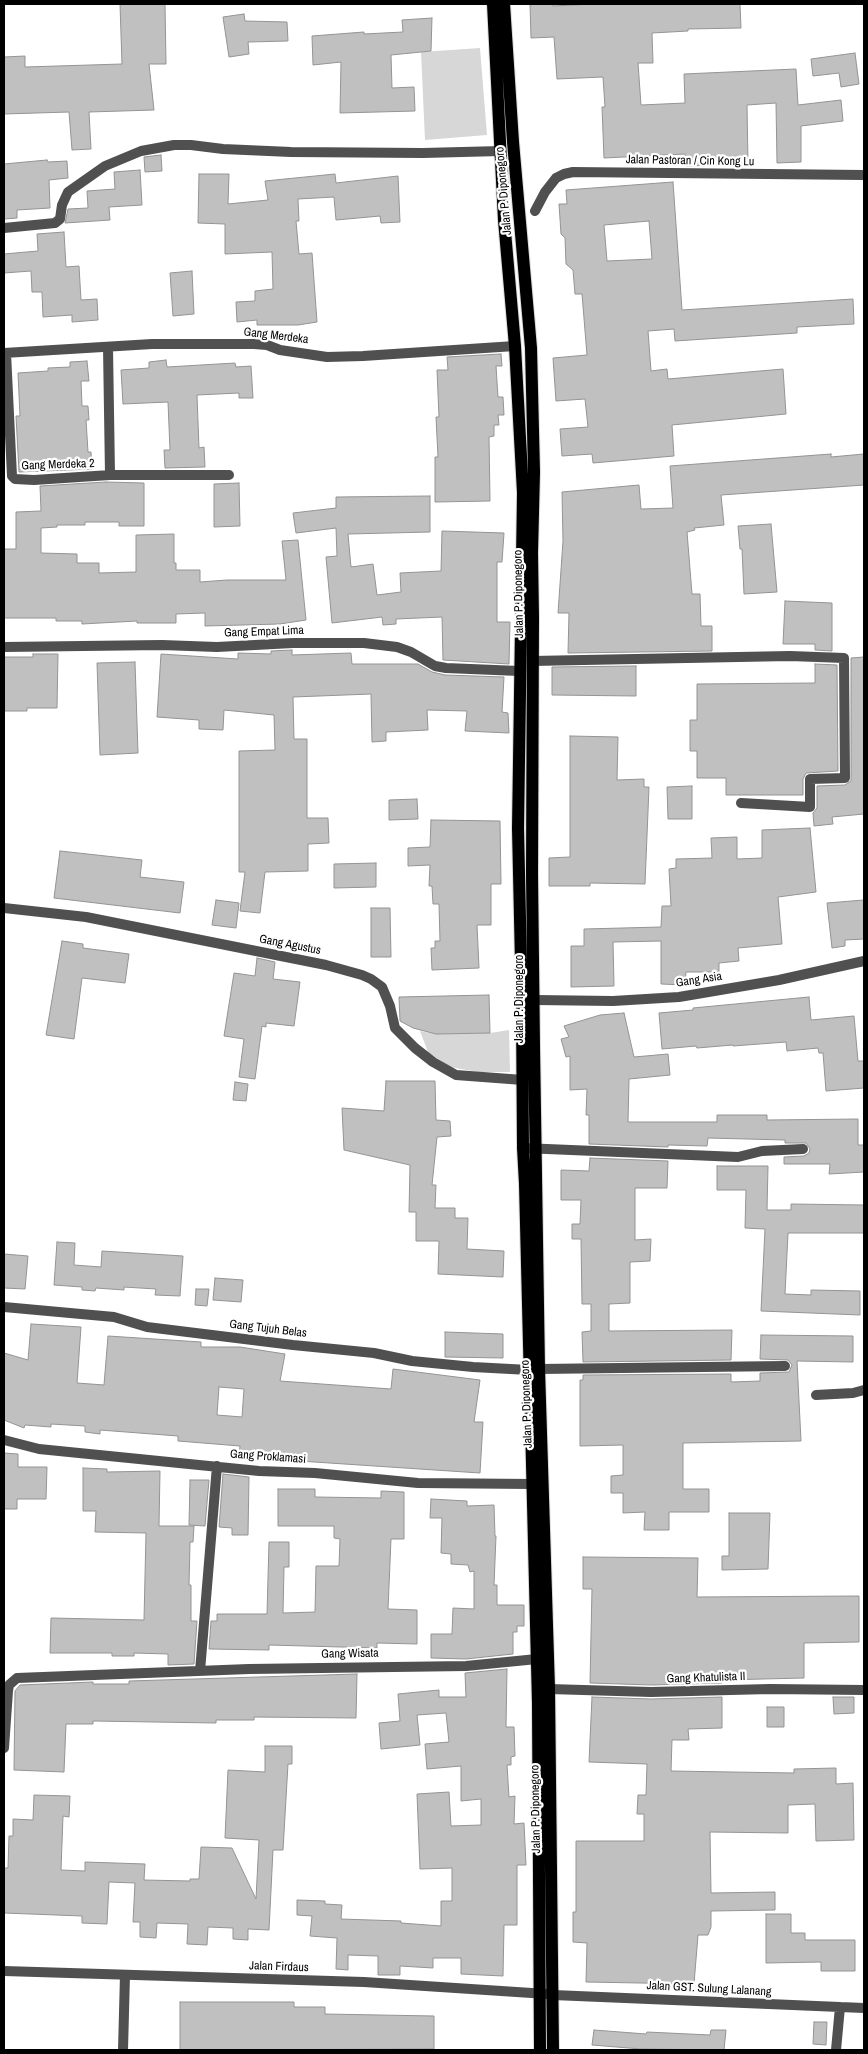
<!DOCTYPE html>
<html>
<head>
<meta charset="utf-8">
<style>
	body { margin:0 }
	#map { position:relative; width:868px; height:2054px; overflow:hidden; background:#fff; font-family:"Archivo Narrow",sans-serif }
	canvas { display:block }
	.frame { position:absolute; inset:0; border:5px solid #000; pointer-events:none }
</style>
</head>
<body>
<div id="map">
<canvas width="868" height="2054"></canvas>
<div class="frame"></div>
</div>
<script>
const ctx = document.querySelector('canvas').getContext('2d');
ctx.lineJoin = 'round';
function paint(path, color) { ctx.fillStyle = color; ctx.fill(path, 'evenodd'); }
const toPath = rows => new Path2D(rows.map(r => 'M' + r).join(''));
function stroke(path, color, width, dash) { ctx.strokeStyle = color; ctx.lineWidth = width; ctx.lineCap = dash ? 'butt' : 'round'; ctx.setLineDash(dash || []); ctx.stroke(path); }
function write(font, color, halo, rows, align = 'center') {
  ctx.font = font + ' "Archivo Narrow",sans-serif'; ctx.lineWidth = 4.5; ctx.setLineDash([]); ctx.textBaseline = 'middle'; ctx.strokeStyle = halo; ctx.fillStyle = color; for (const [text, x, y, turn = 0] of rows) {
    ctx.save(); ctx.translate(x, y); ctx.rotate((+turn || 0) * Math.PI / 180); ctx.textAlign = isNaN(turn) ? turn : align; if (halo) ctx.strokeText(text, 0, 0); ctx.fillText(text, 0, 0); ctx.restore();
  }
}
paint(toPath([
	[480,48,487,135,425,140,421,52],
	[509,1030,510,1072,478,1072,450,1067,428,1052,420,1031,436,1034,490,1033]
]), '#d7d7d7');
const building = toPath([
	[120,4,165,4,166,64,149,64,154,110,89,112,91,149,72,150,69,112,4,114,4,57,25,56,25,67,122,64,120,4],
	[530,4,553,4,553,6,593,4,740,4,741,28,688,29,688,31,652,33,653,63,638,63,641,105,685,103,684,74,796,69,798,105,841,100,843,121,801,126,801,162,777,163,776,103,747,105,748,164,686,166,685,154,604,158,602,107,605,107,603,77,557,79,554,37,531,38,530,4],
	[244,14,245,21,287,22,288,41,248,42,249,54,229,57,223,17,244,14],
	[432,18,431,51,391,55,392,88,414,87,415,111,340,113,341,62,313,65,312,36,364,32,364,34,403,32,402,20,432,18],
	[855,53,859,84,841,87,839,73,813,76,811,59,855,53],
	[161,155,162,171,145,172,144,157,161,155],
	[47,160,48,162,67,161,68,178,49,180,50,208,17,210,17,218,4,219,4,164,47,160],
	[140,170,142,205,109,207,110,220,65,223,68,209,88,208,87,191,115,189,114,172,140,170],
	[199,174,229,174,228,204,268,200,265,181,335,174,336,183,398,176,400,222,381,223,380,216,336,220,334,197,298,199,299,221,296,221,299,254,312,253,317,322,298,325,257,325,257,320,237,322,236,302,255,301,255,291,273,289,272,252,225,254,225,224,198,223,199,174],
	[673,182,682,310,853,299,854,324,797,327,797,333,675,341,674,329,648,331,651,371,667,369,668,379,783,369,786,414,672,425,674,456,593,463,592,454,562,456,560,429,588,427,585,399,556,401,553,358,587,355,582,294,575,294,573,270,566,264,565,238,561,234,559,204,567,204,566,190,673,182],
	[649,221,652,259,607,261,604,225,649,221],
	[64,232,66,267,79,266,81,300,97,299,98,320,72,322,72,315,43,317,42,292,32,292,31,271,4,273,4,254,38,251,37,234,64,232],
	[192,271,194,314,173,316,170,273,192,271],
	[501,354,502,366,496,366,498,397,503,397,504,415,498,415,499,425,494,425,494,436,489,437,490,501,435,502,435,457,438,457,436,417,439,417,437,370,448,370,447,357,501,354],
	[166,360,167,367,235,363,236,367,251,366,253,398,239,398,239,393,197,395,199,448,204,447,205,467,165,468,164,450,170,450,168,402,123,404,121,370,149,368,149,362,166,360],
	[87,361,89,381,81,381,82,406,88,406,89,420,86,420,88,452,91,452,92,469,19,472,16,416,20,416,18,373,48,371,48,368,70,367,70,362,87,361],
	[831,454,831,457,864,454,864,485,721,495,724,525,694,528,695,530,687,532,692,594,700,594,701,626,712,626,712,651,568,653,569,613,558,613,563,541,562,492,639,485,641,509,673,508,670,466,831,454],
	[106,482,144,483,144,526,119,526,119,522,85,522,85,525,57,525,57,527,41,528,41,553,77,554,77,563,99,563,99,573,136,572,136,535,174,534,174,563,176,563,176,570,200,570,200,582,227,580,286,580,282,541,298,540,306,620,280,624,205,626,205,613,176,614,176,623,137,623,137,621,82,624,82,621,56,621,56,618,4,618,4,549,16,549,16,512,41,511,40,486,106,482],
	[239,483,240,526,214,527,214,484,239,483],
	[430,496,430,532,348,534,351,567,373,564,377,595,401,592,400,573,441,571,442,531,504,533,502,562,497,562,497,622,510,622,509,664,443,660,442,617,396,619,396,624,383,625,382,617,332,623,326,557,337,556,336,528,296,533,293,513,336,508,336,497,430,496],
	[771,524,777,592,744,594,742,549,740,549,738,526,771,524],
	[785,601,832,603,832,651,815,650,815,644,783,644,785,601],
	[292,650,292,655,351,653,352,664,418,664,432,672,445,675,504,677,502,712,508,713,509,733,465,731,467,711,427,710,428,730,386,732,386,741,372,742,371,694,293,697,294,739,307,739,307,818,328,818,329,843,308,844,308,871,265,872,260,913,240,911,245,872,239,872,239,751,275,750,274,715,224,710,223,730,199,729,199,720,157,717,161,654,238,659,238,653,271,654,271,651,292,650],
	[33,654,58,654,57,708,27,708,27,711,4,711,4,657,33,657,33,654],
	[864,657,864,814,832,817,833,824,814,826,813,813,817,808,817,786,845,785,851,781,851,658,864,657],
	[135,662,138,753,100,755,97,663,135,662],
	[815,664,837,665,838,771,806,773,803,779,803,795,726,795,726,778,697,778,697,751,690,751,690,720,697,720,697,684,815,683,815,664],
	[636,666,636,696,552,695,552,667,636,666],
	[570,736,618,737,617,780,644,779,644,787,649,787,645,884,590,883,590,886,549,886,549,858,570,857,570,736],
	[692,786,692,819,668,819,667,787,692,786],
	[417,799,418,819,389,820,389,800,417,799],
	[431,820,500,821,501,884,491,884,491,925,477,925,479,968,432,970,431,948,435,948,435,941,440,941,439,904,433,904,432,886,429,886,430,865,408,866,408,848,430,847,431,820],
	[810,828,816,892,778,897,782,944,738,948,739,961,719,963,719,972,686,972,685,985,661,984,661,941,613,942,614,986,571,987,571,946,584,946,584,929,661,927,662,906,671,906,669,869,676,868,676,859,712,858,711,838,737,837,737,859,762,858,762,830,810,828],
	[60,851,142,860,140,877,184,882,180,913,54,898,60,851],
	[376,863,376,887,334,888,334,864,376,863],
	[216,900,239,903,236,928,212,925,216,900],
	[864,900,864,939,845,940,845,946,832,948,827,903,864,900],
	[371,908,390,908,391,957,371,957,371,908],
	[62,941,83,944,83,948,129,954,125,983,82,978,74,1039,46,1035,62,941],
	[257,958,275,962,273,979,300,982,294,1026,266,1023,266,1027,262,1026,255,1079,239,1077,244,1039,224,1036,234,973,255,976,257,958],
	[489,995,490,1033,436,1034,413,1028,400,1021,399,997,489,995],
	[809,997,811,1020,854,1016,858,1061,864,1061,864,1088,826,1091,823,1053,819,1053,818,1048,787,1051,786,1042,733,1046,733,1045,697,1048,696,1046,662,1049,659,1013,693,1010,693,1008,809,997],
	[624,1013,634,1057,668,1054,670,1075,629,1079,628,1122,717,1122,717,1115,767,1115,767,1120,858,1119,858,1145,864,1145,864,1172,829,1174,830,1164,784,1164,784,1157,804,1156,809,1153,810,1149,806,1143,785,1143,785,1140,708,1138,707,1146,668,1145,668,1147,589,1144,589,1115,586,1115,587,1089,570,1090,570,1056,566,1057,561,1039,569,1037,564,1026,600,1015,624,1013],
	[386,1081,435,1081,436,1120,450,1121,451,1136,437,1137,432,1185,436,1185,435,1208,455,1208,455,1218,468,1218,467,1249,504,1251,503,1277,438,1274,439,1241,416,1241,416,1212,409,1212,410,1165,344,1150,342,1108,384,1111,386,1081],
	[235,1082,248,1084,246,1101,233,1100,235,1082],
	[590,1158,668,1161,667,1188,635,1188,635,1240,651,1239,650,1261,630,1262,630,1303,609,1304,609,1331,732,1330,731,1360,583,1362,582,1332,591,1331,591,1304,582,1304,581,1239,572,1239,572,1224,580,1224,581,1200,561,1200,561,1170,589,1171,590,1158],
	[717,1166,768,1166,767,1210,791,1210,791,1204,864,1205,864,1233,788,1233,785,1294,811,1295,811,1290,860,1291,860,1315,761,1311,765,1229,745,1228,746,1190,717,1190,717,1166],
	[57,1242,75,1243,74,1265,101,1267,102,1251,183,1256,180,1296,155,1295,156,1289,124,1287,124,1290,96,1288,95,1291,82,1290,82,1287,54,1285,57,1242],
	[4,1254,28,1256,25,1289,4,1288,4,1254],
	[215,1278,243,1280,241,1302,213,1300,215,1278],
	[196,1289,209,1289,207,1306,195,1305,196,1289],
	[31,1324,81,1327,77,1383,104,1385,108,1336,201,1342,201,1347,240,1347,285,1354,280,1381,391,1389,393,1369,480,1380,474,1422,483,1422,480,1473,239,1457,240,1446,178,1441,178,1436,100,1430,100,1434,85,1432,85,1426,51,1424,51,1427,25,1425,24,1428,4,1420,4,1353,28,1360,31,1324],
	[219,1387,244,1389,242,1417,217,1415,219,1387],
	[445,1332,503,1334,503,1358,445,1357,445,1332],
	[761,1335,853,1336,853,1362,797,1361,801,1441,683,1443,683,1489,709,1489,709,1512,669,1512,669,1530,644,1530,645,1512,623,1513,623,1493,611,1493,611,1476,623,1475,623,1445,580,1446,580,1380,583,1380,583,1375,731,1374,731,1382,760,1381,760,1373,789,1372,792,1365,788,1360,760,1359,761,1335],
	[4,1453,18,1454,18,1467,47,1467,46,1499,17,1499,17,1509,4,1509,4,1453],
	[83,1468,107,1469,107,1472,160,1471,159,1526,194,1526,193,1542,190,1542,189,1585,191,1585,191,1621,197,1621,194,1664,168,1665,168,1654,134,1653,134,1656,112,1656,112,1653,50,1653,51,1618,144,1620,146,1533,95,1532,96,1511,83,1511,83,1468],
	[223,1474,249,1477,248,1535,232,1535,232,1528,219,1527,223,1474],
	[190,1480,209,1480,205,1526,189,1525,190,1480],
	[278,1489,315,1489,315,1497,381,1498,381,1491,404,1492,404,1539,391,1539,388,1609,417,1610,417,1644,377,1643,377,1648,269,1645,269,1650,209,1649,211,1621,217,1621,217,1614,267,1614,269,1542,289,1542,289,1567,284,1567,283,1613,315,1612,316,1566,339,1566,340,1539,334,1538,334,1526,278,1526,278,1489],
	[431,1499,467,1501,467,1506,494,1505,495,1536,496,1536,494,1585,497,1585,497,1605,524,1605,524,1626,517,1626,517,1632,513,1632,513,1654,466,1659,431,1658,431,1634,452,1634,453,1608,474,1609,474,1571,470,1572,468,1565,451,1564,451,1554,441,1553,442,1518,430,1518,431,1499],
	[729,1513,770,1513,768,1569,722,1570,722,1556,729,1556,729,1513],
	[583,1557,698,1558,697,1597,859,1596,859,1642,804,1643,804,1678,722,1680,722,1683,651,1685,590,1683,592,1589,583,1589,583,1557],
	[507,1669,506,1727,514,1727,515,1756,511,1757,511,1765,507,1765,509,1797,515,1796,514,1824,524,1823,526,1865,517,1865,517,1925,504,1925,503,1976,461,1974,461,1958,433,1958,433,1968,400,1966,400,1975,378,1975,378,1956,348,1955,348,1970,336,1969,337,1938,310,1936,312,1916,297,1915,297,1900,325,1901,325,1904,342,1905,341,1919,401,1921,401,1923,441,1926,441,1901,452,1901,452,1868,420,1869,417,1794,449,1792,451,1826,481,1825,481,1799,461,1801,461,1766,427,1769,425,1744,449,1742,446,1713,417,1715,420,1745,381,1749,379,1723,400,1721,398,1694,439,1690,439,1697,466,1697,465,1673,507,1669],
	[357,1674,356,1718,254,1717,254,1720,216,1720,216,1723,93,1721,93,1724,66,1724,64,1772,14,1770,15,1691,20,1685,93,1682,93,1684,129,1684,129,1681,357,1674],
	[592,1697,651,1699,722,1697,722,1728,688,1729,689,1740,672,1740,671,1771,794,1773,794,1769,836,1768,836,1784,853,1783,854,1840,816,1841,815,1804,788,1805,788,1833,710,1832,711,1893,775,1892,775,1910,711,1911,711,1927,708,1935,698,1935,694,1984,586,1982,587,1943,573,1942,573,1912,576,1912,576,1841,644,1841,644,1814,637,1814,638,1795,646,1795,647,1764,589,1762,592,1697],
	[833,1697,854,1697,854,1713,834,1714,833,1697],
	[767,1707,784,1707,784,1727,767,1727,767,1707],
	[265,1746,292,1746,292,1764,288,1764,283,1850,273,1850,269,1930,248,1929,248,1940,233,1939,233,1928,208,1927,207,1945,187,1944,188,1924,157,1923,156,1938,140,1937,140,1922,133,1922,135,1883,109,1882,107,1924,82,1923,82,1916,4,1913,4,1868,8,1868,9,1836,13,1836,13,1819,33,1820,34,1795,70,1796,69,1817,63,1816,61,1870,85,1871,85,1862,145,1864,144,1880,190,1881,190,1879,199,1879,201,1847,232,1848,256,1899,259,1840,225,1838,228,1770,265,1772,265,1746],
	[766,1914,791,1914,791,1933,805,1933,805,1940,855,1940,855,1971,821,1971,821,1962,766,1963,766,1914],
	[180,2002,294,2002,294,2007,325,2007,325,2014,434,2016,434,2049,180,2050,180,2002],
	[814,2022,827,2022,826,2045,813,2044,814,2022],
	[594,2030,646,2034,647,2032,710,2035,711,2030,726,2030,724,2050,641,2049,592,2045,594,2030]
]);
paint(building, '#c0c0c0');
stroke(building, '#949494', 1);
const primary = toPath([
	[493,4,504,220,515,346,523,493,518,828,522,1009,523,1148,525,1184,538,1704,540,2050],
	[504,4,513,142,531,348,534,472,532,553,533,617,532,874,534,1046,539,1369,549,1689,553,2050]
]);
stroke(primary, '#dbdbdb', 14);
stroke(toPath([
	[535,211,545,192,556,178,564,174,573,172,864,175],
	[4,228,55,223,60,219,62,205,68,192,105,166,141,151,174,145,191,145,223,149,291,152,423,153,501,151],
	[108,347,110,475],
	[4,353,152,344,254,344,267,345,280,350,327,357,363,356,515,346],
	[6,353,12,476,15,479,34,480,110,475,229,475],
	[4,647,162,645,217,647,293,643,364,643,397,647,411,652,435,666,446,668,519,671],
	[532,661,790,656,844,658,845,778,810,779,810,807,741,803],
	[4,908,86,917,326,965,362,975,371,979,382,987,390,1006,395,1028,415,1048,433,1062,456,1075,523,1080],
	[535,1000,613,1001,679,997,779,980,864,961],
	[523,1148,738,1157,762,1151,803,1149],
	[4,1307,114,1317,147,1327,293,1345,374,1353,412,1361,473,1367,529,1370],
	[539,1369,785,1366],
	[816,1395,853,1393,864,1390],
	[4,1440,39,1449,259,1471,315,1473,418,1483,532,1484],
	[200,1671,217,1466],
	[549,1689,651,1692,770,1689,864,1690],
	[4,1748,8,1691,9,1685,17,1678,249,1669,466,1666,537,1659],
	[553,1995,864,2008],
	[123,2050,125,1975],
	[836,2050,840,2007]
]), '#505050', 10);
stroke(toPath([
	[4,1971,364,1982,547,1994]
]), '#505050', 10);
stroke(primary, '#000', 12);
write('12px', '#000', '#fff', [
	["Jalan Pastoran / Cin Kong Lu",690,161,1],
	["Jalan P. Diponegoro",504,191,-95],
	["Gang Merdeka",276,336,7],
	["Gang Merdeka 2",58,465,-2],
	["Jalan P. Diponegoro",519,594,-91],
	["Gang Empat Lima",264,632,-2],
	["Gang Agustus",290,945,11],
	["Gang Asia",699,980,-9],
	["Jalan P. Diponegoro",520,999,-90],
	["Gang Tujuh Belas",268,1329,7],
	["Jalan P. Diponegoro",527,1404,-92],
	["Gang Proklamasi",268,1457,4],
	["Gang Wisata",350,1654,-1],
	["Gang Khatulista II",706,1678,-2],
	["Jalan P. Diponegoro",536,1809,-91],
	["Jalan Firdaus",279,1967,2],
	["Jalan GST. Sulung Lalanang",709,1989,3]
]);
</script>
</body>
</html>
